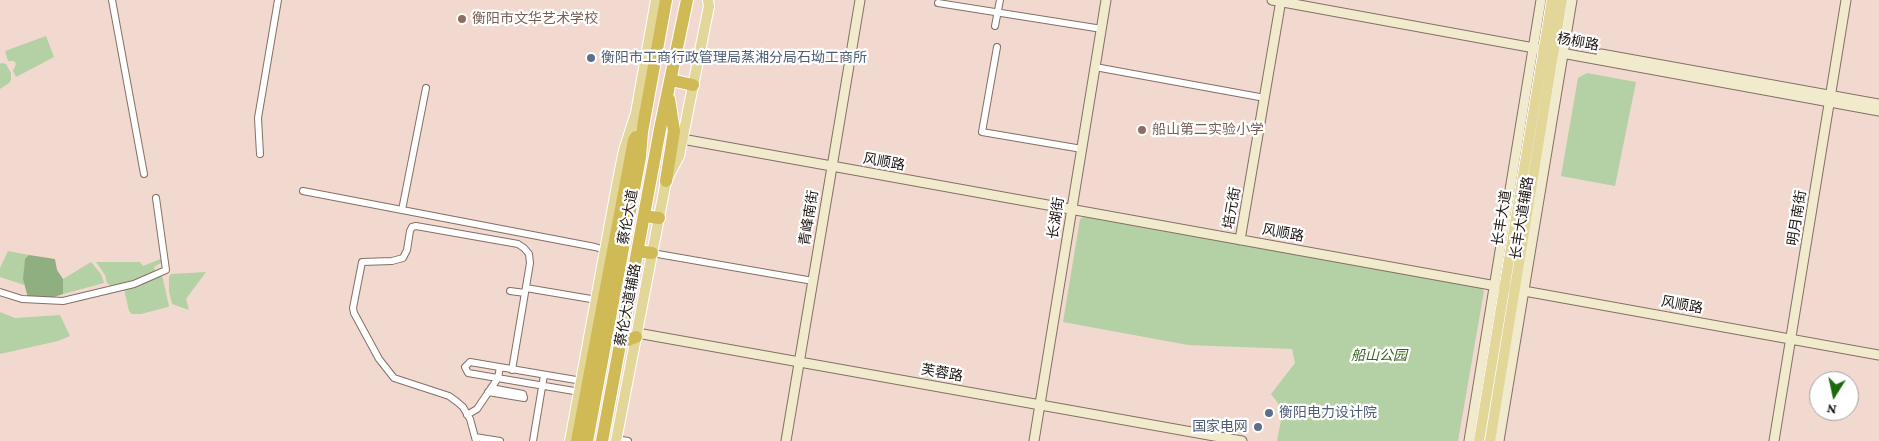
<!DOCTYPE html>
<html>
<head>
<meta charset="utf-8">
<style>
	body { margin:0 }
	#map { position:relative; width:1879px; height:441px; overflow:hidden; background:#f1d9d0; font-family:"Crimson Pro",serif }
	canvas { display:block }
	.north { position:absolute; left:1809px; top:371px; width:50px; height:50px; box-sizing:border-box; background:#fff; border:1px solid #a5a2a1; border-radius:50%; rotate:190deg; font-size:14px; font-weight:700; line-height:20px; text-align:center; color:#1e1613 }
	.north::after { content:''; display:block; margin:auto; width:18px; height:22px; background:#1c6a0b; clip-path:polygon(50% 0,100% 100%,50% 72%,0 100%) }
</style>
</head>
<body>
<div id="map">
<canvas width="1879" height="441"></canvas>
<div class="north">N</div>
</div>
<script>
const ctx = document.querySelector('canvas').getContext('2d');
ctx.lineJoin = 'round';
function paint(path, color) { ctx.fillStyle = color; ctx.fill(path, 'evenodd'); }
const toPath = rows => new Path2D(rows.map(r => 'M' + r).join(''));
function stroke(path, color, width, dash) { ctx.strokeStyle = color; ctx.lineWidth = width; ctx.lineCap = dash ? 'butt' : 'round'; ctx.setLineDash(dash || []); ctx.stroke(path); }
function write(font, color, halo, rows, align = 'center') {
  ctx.font = font + ' "Crimson Pro","Noto Sans SC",serif'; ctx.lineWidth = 4.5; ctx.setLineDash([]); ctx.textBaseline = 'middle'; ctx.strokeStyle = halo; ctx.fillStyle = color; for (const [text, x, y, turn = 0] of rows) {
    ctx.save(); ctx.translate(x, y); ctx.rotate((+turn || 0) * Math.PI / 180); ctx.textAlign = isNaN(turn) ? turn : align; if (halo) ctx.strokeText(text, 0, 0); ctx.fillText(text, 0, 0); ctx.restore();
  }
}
paint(toPath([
	[46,36,54,57,16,77,13,71,16,64,14,61,8,61,5,51],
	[2,63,6,64,11,73,11,80,9,83,0,89,0,64],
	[1587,73,1636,82,1615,186,1561,176,1578,78],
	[1084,217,1481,288,1484,291,1458,441,1277,441,1283,410,1271,394,1295,363,1292,349,1188,345,1063,322,1080,219],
	[8,251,29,255,25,260,24,285,0,277,0,268],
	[163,258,163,262,154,267,155,271,126,284,111,286,107,283,105,275,96,262,140,262,143,266],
	[91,262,101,274,104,283,63,294,63,279],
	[206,272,186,299,189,310,172,304,169,291,169,277,171,274],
	[162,275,169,306,168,307,141,314,132,314,129,311,124,289,138,285],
	[0,312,15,318,60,315,70,336,58,341,0,354]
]), '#b3d1a4');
paint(toPath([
	[29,255,55,259,57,270,63,279,63,294,54,297,28,298,23,279,25,259]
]), '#90af80');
const street = toPath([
	[112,0,144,174],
	[938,3,1102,29],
	[995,26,1000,0],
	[997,47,982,132,1082,149],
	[1095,67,1265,98],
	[260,154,258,118,278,0],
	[303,191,595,247,605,250],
	[402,210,426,88],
	[652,253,813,281],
	[526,288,597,300],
	[510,291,525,293],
	[0,292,22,299,63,301,134,284,166,270,156,198],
	[488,392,524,398,523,394,491,388],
	[580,392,468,373,465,367,470,362,582,381],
	[467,415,477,409,498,378,500,367],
	[475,437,500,441],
	[616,439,628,441],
	[476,441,470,419,463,407,456,401,449,396,394,378,379,359,354,313,353,308,362,262,392,261,403,258,407,250,410,231,412,227,416,226,518,244,524,248,529,254,530,263,512,370],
	[533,441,544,375]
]);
const secondary = toPath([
	[1272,0,1879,111],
	[1601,54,1879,104],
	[682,139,1879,355],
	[1240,240,1281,0],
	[637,333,1242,441],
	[786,441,860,0],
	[1034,441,1106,0],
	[1469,441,1541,0],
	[1499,441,1572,0],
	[1774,441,1846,0]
]);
const primary = toPath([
	[570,441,617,185,624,150,636,113,656,0],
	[616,441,666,181,679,156,709,6,708,0],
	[1479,441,1552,0],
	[1490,441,1562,0]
]);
const highway = toPath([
	[671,80,693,85],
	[666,181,674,131,669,99],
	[651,217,659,218],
	[644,252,652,253],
	[628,340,636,337],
	[577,441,634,140,636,137],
	[587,441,640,157,642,132,666,0],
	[602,441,660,129,687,0]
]);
stroke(street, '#846f66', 8);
stroke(secondary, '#846f66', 11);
stroke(primary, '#fff', 12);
stroke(highway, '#fff', 14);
stroke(street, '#fff', 6);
stroke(secondary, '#f1eacc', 9);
stroke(primary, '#e2d699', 10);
stroke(highway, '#cfba55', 12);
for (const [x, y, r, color] of [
	[462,19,5,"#8d6e63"],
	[591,58,5,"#5c6f8a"],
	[1142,130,5,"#8d6e63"],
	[1269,413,5,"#5c6f8a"],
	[1258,427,5,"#5c6f8a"]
]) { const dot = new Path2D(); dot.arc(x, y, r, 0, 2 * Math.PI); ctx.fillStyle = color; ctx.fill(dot); stroke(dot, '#fff', 2); }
write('14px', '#785e54', '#fff', [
	["衡阳市文华艺术学校",472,19],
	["船山第二实验小学",1152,130]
], 'left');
write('14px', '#1e1613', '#fff', [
	["杨柳路",1578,42,10],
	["风顺路",884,162,10],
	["培元街",1232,208,-80],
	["蔡伦大道",628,217,-80],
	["青峰南街",809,218,-81],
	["长湖街",1056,218,-81],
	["长丰大道",1502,218,-81],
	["长丰大道辅路",1522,218,-81],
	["明月南街",1797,218,-81],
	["风顺路",1283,233,10],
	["蔡伦大道辅路",628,305,-79],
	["风顺路",1682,305,10],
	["芙蓉路",942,373,10]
]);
write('14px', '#4e5e75', '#fff', [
	["衡阳市工商行政管理局蒸湘分局石坳工商所",601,58],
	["衡阳电力设计院",1279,413],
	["国家电网",1248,427,"right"]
], 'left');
write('italic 14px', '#3b6322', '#fff', [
	["船山公园",1379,356]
]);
</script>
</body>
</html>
